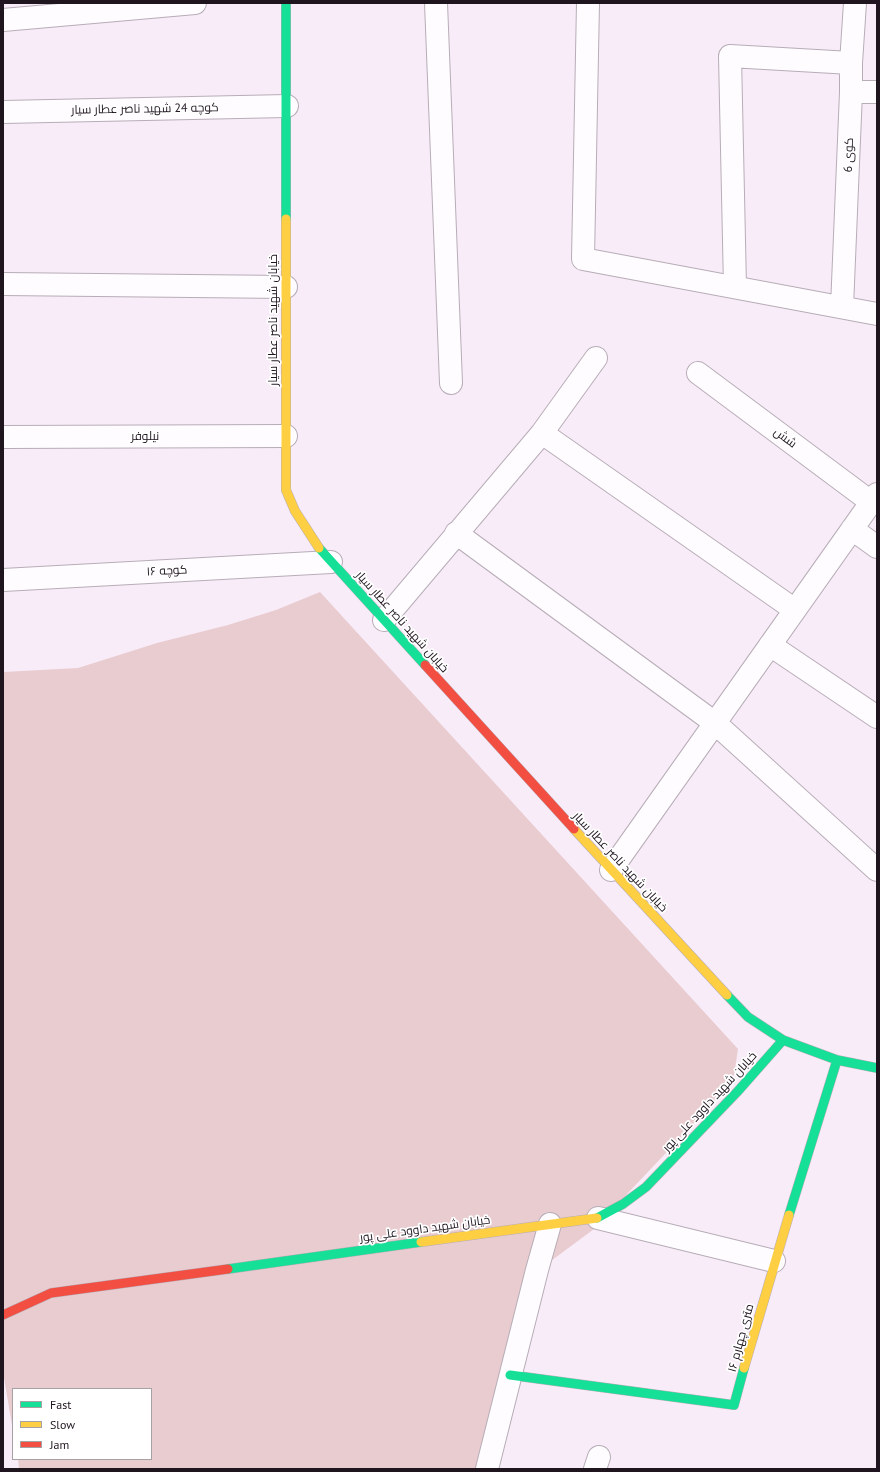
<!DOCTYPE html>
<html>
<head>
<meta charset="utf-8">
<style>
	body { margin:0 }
	#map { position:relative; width:880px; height:1472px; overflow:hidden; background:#f8ecf8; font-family:"PT Sans",sans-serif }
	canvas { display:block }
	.frame { position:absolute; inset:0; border:4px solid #1f151f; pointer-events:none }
	.legend { position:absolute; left:12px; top:1388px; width:140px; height:72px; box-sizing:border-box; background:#fff; border:1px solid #a5a1a5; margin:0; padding:5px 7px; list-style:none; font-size:12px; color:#1f151f }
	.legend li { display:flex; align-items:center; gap:8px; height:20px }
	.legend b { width:20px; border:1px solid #a5a1a5 }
</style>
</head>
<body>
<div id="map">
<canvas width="880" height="1472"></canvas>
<div class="frame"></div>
<ul class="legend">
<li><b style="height:5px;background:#16e098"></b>Fast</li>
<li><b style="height:5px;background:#ffcf43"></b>Slow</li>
<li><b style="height:5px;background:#f24e42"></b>Jam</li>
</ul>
</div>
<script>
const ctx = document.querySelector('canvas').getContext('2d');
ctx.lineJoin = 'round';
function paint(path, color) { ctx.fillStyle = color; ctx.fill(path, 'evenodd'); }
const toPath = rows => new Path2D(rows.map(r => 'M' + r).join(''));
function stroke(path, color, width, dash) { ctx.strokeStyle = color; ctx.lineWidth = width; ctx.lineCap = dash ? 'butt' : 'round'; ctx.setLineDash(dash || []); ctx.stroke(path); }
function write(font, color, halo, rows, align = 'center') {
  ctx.font = font + ' "PT Sans",Cairo,sans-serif'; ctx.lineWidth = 3.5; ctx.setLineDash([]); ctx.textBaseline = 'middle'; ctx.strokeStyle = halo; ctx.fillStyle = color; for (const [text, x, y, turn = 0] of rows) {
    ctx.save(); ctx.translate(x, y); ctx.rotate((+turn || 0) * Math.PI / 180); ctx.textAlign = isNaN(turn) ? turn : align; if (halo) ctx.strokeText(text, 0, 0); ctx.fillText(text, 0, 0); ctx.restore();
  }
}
paint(toPath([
	[320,592,738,1049,733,1082,594,1229,532,1275,488,1418,482,1469,19,1469,18,1459,151,1459,151,1389,13,1389,13,1431,3,1372,3,672,78,668,157,643,228,625,276,610]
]), '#e9ccd0');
const street = toPath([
	[436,3,451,383],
	[588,3,583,259,877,314],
	[3,20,195,3],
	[851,92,877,92],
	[3,112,287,106],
	[3,284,286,287],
	[735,287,730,56,851,63],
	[842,307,851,92,851,63,855,3],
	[698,373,871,502],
	[542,433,795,610],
	[3,437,286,436],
	[852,529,877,547],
	[456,533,715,723,877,870],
	[3,580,331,562],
	[384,620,542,433,596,358],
	[770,645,877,717],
	[611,870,877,494],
	[598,1218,774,1261],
	[487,1469,537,1270,550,1224],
	[595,1469,599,1457]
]);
const fast = toPath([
	[286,3,286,219],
	[319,548,425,665],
	[727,995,748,1017,783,1040,837,1060,877,1068],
	[789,1215,837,1060],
	[597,1218,623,1204,646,1187,738,1091,783,1040],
	[228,1269,421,1242],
	[510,1375,734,1405,744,1368]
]);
const slow = toPath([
	[286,219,286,490,295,511,319,548],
	[574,829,727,995],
	[421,1242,597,1218],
	[744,1368,789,1215]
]);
const jam = toPath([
	[425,665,574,829],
	[3,1315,51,1293,228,1269]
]);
stroke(street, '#b7adb7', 24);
stroke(fast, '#b7adb7', 10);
stroke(slow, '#b7adb7', 10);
stroke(jam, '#b7adb7', 10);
stroke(street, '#fefcfe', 22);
stroke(fast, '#16e098', 9);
stroke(slow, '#ffcf43', 9);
stroke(jam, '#f24e42', 9);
write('12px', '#1f151f', '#fff', [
	["کوچه 24 شهید ناصر عطار سیار",145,109,-1],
	["کوی 6",849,155,-88],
	["خیابان شهید ناصر عطار سیار",274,320,-90],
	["نیلوفر",145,437],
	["شش",785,438,37],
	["کوچه ۱۶",167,571,-3],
	["خیابان شهید ناصر عطار سیار",402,622,48],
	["خیابان شهید ناصر عطار سیار",620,862,47],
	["خیابان شهید داوود علی پور",710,1102,-47],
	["خیابان شهید داوود علی پور",425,1229,-8],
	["۱۶ متری چهارم",741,1338,-75]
]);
</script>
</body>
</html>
